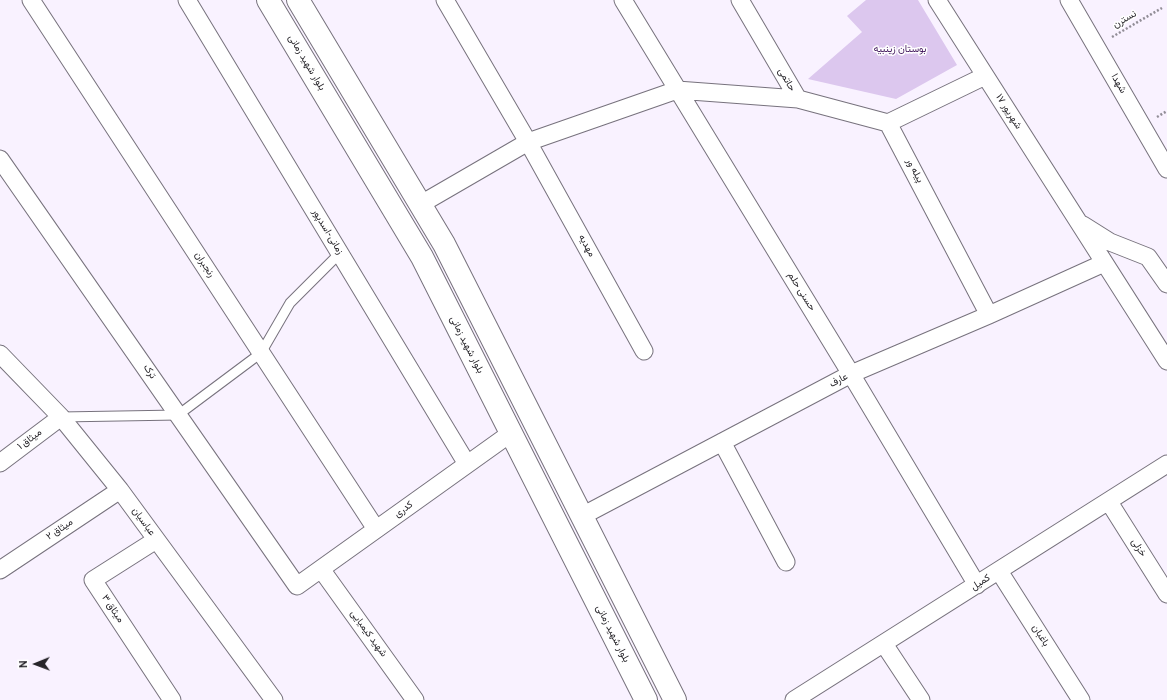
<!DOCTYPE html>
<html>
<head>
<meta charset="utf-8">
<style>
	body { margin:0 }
	#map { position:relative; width:1167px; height:700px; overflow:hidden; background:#f9f2ff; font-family:Overpass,sans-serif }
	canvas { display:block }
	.north { position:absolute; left:16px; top:644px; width:40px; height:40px; -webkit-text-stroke:3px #fff; paint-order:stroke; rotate:269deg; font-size:11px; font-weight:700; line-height:16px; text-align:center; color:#27252a }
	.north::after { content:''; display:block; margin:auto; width:14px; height:18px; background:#27252a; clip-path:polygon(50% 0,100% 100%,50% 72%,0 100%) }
</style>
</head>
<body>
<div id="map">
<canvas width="1167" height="700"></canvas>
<div class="north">N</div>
</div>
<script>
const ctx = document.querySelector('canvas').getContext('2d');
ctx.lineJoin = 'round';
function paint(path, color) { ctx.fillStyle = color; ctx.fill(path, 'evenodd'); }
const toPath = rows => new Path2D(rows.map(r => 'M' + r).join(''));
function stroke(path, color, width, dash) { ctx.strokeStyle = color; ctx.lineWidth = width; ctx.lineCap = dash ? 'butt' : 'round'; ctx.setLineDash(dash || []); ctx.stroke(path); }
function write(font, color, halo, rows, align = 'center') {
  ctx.font = font + ' Overpass,Vazirmatn,sans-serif'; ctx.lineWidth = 3; ctx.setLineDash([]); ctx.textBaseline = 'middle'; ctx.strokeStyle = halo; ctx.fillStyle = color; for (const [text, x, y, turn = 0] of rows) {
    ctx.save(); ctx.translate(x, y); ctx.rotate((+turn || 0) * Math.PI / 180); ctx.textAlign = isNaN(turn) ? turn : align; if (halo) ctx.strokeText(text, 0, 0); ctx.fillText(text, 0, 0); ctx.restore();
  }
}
paint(toPath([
	[866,0,918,0,957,65,896,99,808,79,862,32,847,16]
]), '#dcc7ee');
const service = toPath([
	[61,417,178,415,261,353,290,303,340,253]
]);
const minor = toPath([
	[31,0,376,529],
	[187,0,467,464],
	[445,0,528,142,644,351],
	[623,0,851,374,977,585],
	[740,0,798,99,888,123],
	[937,0,1167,361],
	[1069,0,1167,169],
	[985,76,888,123,989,315],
	[0,159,297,586,511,433],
	[421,204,528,142,677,90,798,99],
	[1083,225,1110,242,1148,257,1167,284],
	[0,354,61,417,120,490,274,700],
	[722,442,786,562],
	[0,463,61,417],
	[1109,502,1167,594],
	[582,516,851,374,989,315,1104,263],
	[156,540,93,580,172,700],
	[321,569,415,700],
	[0,570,120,490],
	[999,571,1081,700],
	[884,644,921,700],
	[794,700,1167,464]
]);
const secondary = toPath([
	[268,0,422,257,646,700],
	[298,0,444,244,675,700]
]);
stroke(service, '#77727d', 11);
stroke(minor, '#77727d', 19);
stroke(secondary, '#77727d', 24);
stroke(toPath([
	[1112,37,1162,8],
	[1157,117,1167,111]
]), '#918d96', 2.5, [2, 2]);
stroke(service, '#fff', 9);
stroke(minor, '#fff', 17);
stroke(secondary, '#fff', 22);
write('10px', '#27252a', '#fff', [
	["نسترن",1125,20,-30],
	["بلوار شهید زمانی",306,63,59],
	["حاتمی",786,80,60],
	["شهدا",1118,84,60],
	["۱۷ شهریور",1008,112,57],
	["پیله ور",914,171,62],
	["زمانی-اسدپور",327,232,59],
	["مهدیه",586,246,61],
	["رنجبران",204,265,57],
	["حسنی حلم",801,292,58],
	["بلوار شهید زمانی",466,345,63],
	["ترک",149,372,55],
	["عارف",839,381,-28],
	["میثاق ۱",30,440,-37],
	["کدری",404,510,-36],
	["عباسیان",143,522,54],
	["میثاق ۲",60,530,-34],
	["خزلی",1138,548,58],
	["کمیل",981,583,-32],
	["میثاق ۳",112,609,56],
	["شهید کیمیایی",368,634,54],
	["بلوار شهید زمانی",612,634,63],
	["باغبان",1040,636,58]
]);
write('10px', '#42185d', '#fff', [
	["بوستان زینبیه",900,50]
]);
</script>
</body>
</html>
